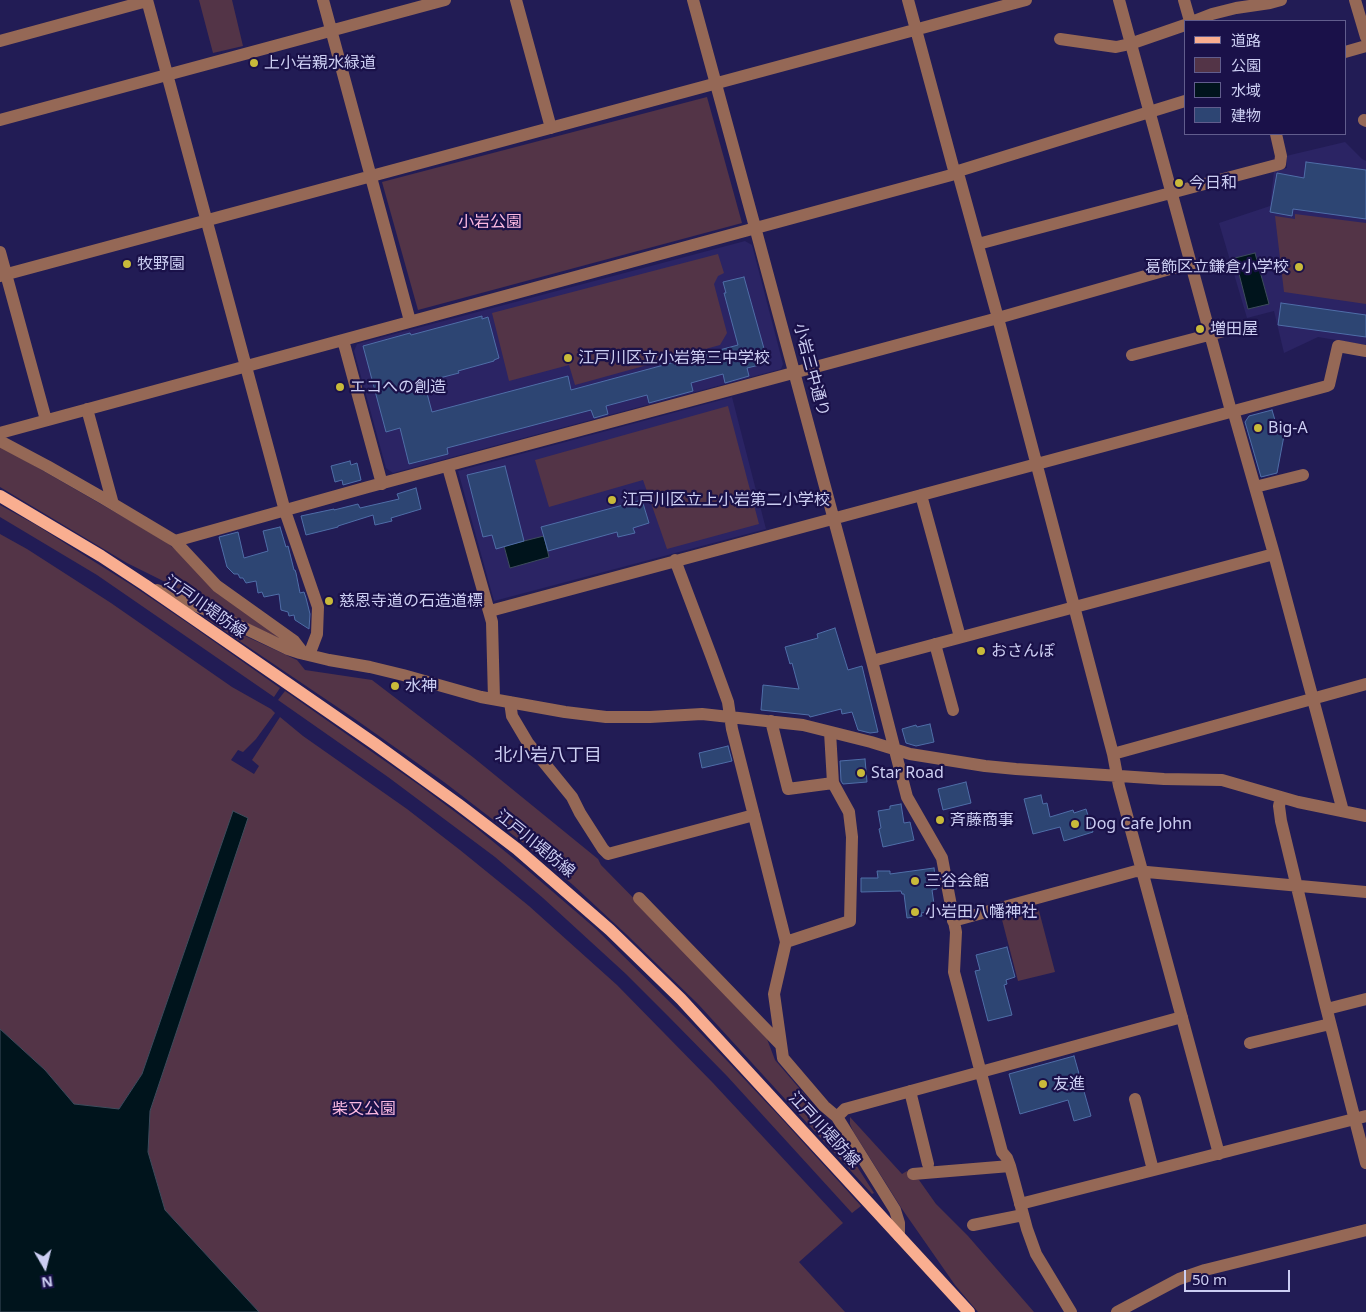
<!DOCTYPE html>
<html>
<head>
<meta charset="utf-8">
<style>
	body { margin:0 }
	#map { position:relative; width:1366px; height:1312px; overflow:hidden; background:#221c55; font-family:"Noto Sans","Noto Sans JP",sans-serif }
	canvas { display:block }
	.legend { position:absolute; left:1184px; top:20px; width:162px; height:115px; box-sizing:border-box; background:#1a1149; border:1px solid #615d8d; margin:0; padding:6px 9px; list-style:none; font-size:15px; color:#cccef2 }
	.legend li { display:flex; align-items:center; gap:10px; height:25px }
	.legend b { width:25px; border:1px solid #615d8d }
	.north { position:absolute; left:20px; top:1242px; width:50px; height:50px; -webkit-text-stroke:4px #1a1149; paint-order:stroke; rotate:172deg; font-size:14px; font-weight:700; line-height:20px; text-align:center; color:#cccef2 }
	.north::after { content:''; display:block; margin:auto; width:18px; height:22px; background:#cccef2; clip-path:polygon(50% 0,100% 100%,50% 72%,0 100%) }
	.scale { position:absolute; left:1184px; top:1270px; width:106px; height:22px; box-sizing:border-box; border:2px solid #cccef2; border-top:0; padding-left:6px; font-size:15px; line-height:18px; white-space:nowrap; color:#cccef2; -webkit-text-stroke:4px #1a1149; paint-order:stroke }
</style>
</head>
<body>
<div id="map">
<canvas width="1366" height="1312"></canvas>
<ul class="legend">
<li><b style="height:6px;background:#f9ae90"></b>道路</li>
<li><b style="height:14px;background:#533447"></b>公園</li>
<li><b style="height:14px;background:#00141c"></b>水域</li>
<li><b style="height:14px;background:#2d4573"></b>建物</li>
</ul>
<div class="north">N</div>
<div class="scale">50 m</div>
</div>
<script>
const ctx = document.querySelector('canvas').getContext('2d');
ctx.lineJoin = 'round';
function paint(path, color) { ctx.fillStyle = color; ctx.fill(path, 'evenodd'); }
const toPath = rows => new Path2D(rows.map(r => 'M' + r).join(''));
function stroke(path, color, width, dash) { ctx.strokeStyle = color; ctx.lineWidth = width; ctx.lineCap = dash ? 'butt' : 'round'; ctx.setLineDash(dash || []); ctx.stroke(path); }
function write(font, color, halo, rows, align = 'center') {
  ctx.font = font + ' "Noto Sans","Noto Sans JP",sans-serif'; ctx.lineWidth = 4.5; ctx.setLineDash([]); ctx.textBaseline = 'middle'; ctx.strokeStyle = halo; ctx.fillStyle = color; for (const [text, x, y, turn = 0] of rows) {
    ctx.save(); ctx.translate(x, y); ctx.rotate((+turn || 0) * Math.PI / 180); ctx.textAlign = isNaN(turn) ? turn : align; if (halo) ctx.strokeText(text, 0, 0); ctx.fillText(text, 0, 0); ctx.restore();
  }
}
paint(toPath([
	[1345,142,1362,159,1366,161,1366,345,1318,337,1284,353,1274,311,1247,318,1219,223,1270,206,1274,171,1287,168,1286,156],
	[745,241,752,245,783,364,781,369,393,473,386,468,354,351,357,344],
	[732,397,766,529,494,601,458,471]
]), '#2b2464');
paint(toPath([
	[199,0,232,0,243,46,213,53],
	[707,97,742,223,418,310,382,182],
	[1295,214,1366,223,1366,304,1284,292,1275,216,1295,219],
	[718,254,724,273,718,276,714,284,727,333,720,345,575,385,569,365,509,381,492,313],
	[728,406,759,524,667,549,643,480,549,507,535,460],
	[0,446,165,541,288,643,127,563,0,487],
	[0,505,36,525,133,586,189,624,280,688,274,697,97,575,0,517],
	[0,534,27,549,111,603,232,687,271,709,275,713,256,739,243,752,238,750,231,760,254,774,259,766,252,760,280,717,303,736,407,809,460,850,529,906,617,985,713,1083,843,1223,799,1262,845,1312,259,1312,165,1210,148,1152,150,1111,247,818,233,812,142,1074,118,1110,74,1104,45,1070,0,1029],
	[204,617,297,660,305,670,372,680,474,758,598,859,601,865,659,924,767,1039,775,1060,830,1124,874,1193,872,1194,698,1004,626,934,573,885,526,845,444,782,355,719],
	[285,691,419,785,474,826,524,867,596,929,687,1019,731,1065,780,1117,861,1206,852,1213,727,1076,668,1016,626,974,543,898,495,857,388,777,278,700],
	[1038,907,1055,972,1018,981,1001,916],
	[850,1117,902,1174,907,1171,912,1178,919,1180,936,1204,968,1236,1034,1312,978,1312,955,1285,902,1209,853,1131,850,1124]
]), '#533447');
const water = toPath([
	[1255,253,1269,304,1248,309,1235,258,1255,253],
	[544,536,549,557,510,568,504,546,544,536],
	[233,811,248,818,150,1111,148,1152,165,1210,259,1312,0,1312,0,1029,45,1070,74,1104,119,1109,142,1074,233,811]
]);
paint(water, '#00141c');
stroke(water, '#3d4c5c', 1);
const building = toPath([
	[1306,162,1366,170,1366,219,1293,209,1292,216,1270,212,1277,173,1304,178,1306,162],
	[744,277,768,363,747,368,749,376,725,383,723,374,691,383,693,391,649,403,647,395,606,406,608,414,594,418,591,410,447,448,448,454,409,464,400,428,386,432,363,346,410,333,411,335,482,316,482,319,488,317,499,358,494,360,494,361,458,371,459,373,424,382,432,412,568,376,571,390,738,345,724,293,726,293,723,282,744,277],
	[1281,303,1366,315,1366,337,1278,325,1281,303],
	[1272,410,1277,427,1286,425,1277,473,1261,477,1245,422,1249,416,1272,410],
	[350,461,351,465,357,463,361,480,343,485,342,480,335,482,331,466,350,461],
	[505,466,524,541,496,549,492,535,483,537,467,475,505,466],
	[416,488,421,509,391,518,392,521,375,525,373,515,338,526,338,527,306,535,301,516,334,509,334,510,358,504,360,508,399,499,397,494,416,488],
	[642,500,649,523,633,528,635,533,618,537,617,532,548,551,541,527,642,500],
	[280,527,286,547,288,546,294,570,295,570,296,573,300,593,304,592,306,598,310,614,309,629,295,620,294,615,289,616,288,612,281,610,279,594,264,597,262,592,258,593,256,581,246,583,243,578,240,578,238,574,234,574,227,567,219,537,238,532,244,558,268,551,263,531,280,527],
	[835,628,848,670,862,666,878,732,870,733,858,730,852,712,842,714,841,709,810,717,809,715,761,710,763,685,799,689,792,663,790,664,785,647,818,638,817,634,835,628],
	[930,724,934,742,916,746,906,743,902,729,916,725,917,727,930,724],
	[728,746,732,761,702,768,699,753,728,746],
	[865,759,867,782,843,784,841,781,840,761,865,759],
	[966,782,971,803,943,810,938,789,966,782],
	[1041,795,1043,804,1047,803,1050,817,1073,810,1074,813,1086,809,1093,832,1064,841,1060,827,1033,834,1024,799,1041,795],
	[901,804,904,823,910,822,914,840,883,847,879,829,881,828,878,811,890,809,890,806,901,804],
	[934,868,937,889,932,890,935,911,921,913,922,916,907,918,904,894,902,894,901,891,861,892,861,878,878,878,877,871,890,871,890,874,934,868],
	[1007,947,1015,977,1006,980,1007,984,1004,985,1012,1015,988,1021,975,971,980,970,976,955,1007,947],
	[1074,1056,1091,1116,1074,1121,1068,1100,1020,1114,1009,1074,1074,1056]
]);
paint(building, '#2d4573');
stroke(building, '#4f6ea8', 1);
stroke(toPath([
	[147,0,285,511,318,607,317,634,309,655],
	[323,0,410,321],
	[516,0,551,128],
	[693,0,755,227,872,661,907,797,942,858,956,932,954,972,1002,1152,1007,1158,1010,1166,1027,1229,1036,1254,1071,1312],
	[908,0,955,174,958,173,998,318,1113,754,1119,786,1219,1154],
	[1119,0,1231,411],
	[1184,0,1190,21],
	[1355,0,1366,37],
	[1194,21,1212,14,1236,8,1270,3,1281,0],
	[1060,39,1116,47,1130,44,1185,25],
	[0,41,147,1],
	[1345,52,1366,46],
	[0,120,445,0],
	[1364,120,1366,121],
	[955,172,1185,101],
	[978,244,1280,164,1281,156,1276,134],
	[0,252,46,420],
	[0,276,1026,0],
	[343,340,382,484],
	[1132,355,1243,326],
	[87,409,113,504],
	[1233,410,1274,554,1343,811],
	[0,433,955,174],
	[0,441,47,466,103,498,175,541,368,487,998,318,1191,263],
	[448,467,492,622,494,699],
	[1255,487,1303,475],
	[921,495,960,637],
	[175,541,217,586,294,641,304,654],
	[675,560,712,658,728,702,732,729,786,942,774,994,783,1058,824,1106,837,1117],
	[157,590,211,612,288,649,300,653,329,660,370,667,403,675,481,697,565,712,606,717,650,717,702,714,803,725,871,742,910,754,985,766,1016,769,1164,779,1222,780,1298,802,1366,816],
	[490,611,1327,386,1329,385,1338,346,1366,351],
	[935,644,953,710],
	[872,661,1274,554],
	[510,702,512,716,528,743,572,797,580,813,603,849,608,854,754,815],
	[771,721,788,789,833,783],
	[1113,754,1366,684],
	[1281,797,1279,806,1281,821,1324,999,1366,1163],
	[639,898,781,1045],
	[953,921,1136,871,1366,892],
	[786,942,850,921,852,837,849,812,833,783,830,732],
	[1327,1009,1366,999],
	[1250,1043,1330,1024],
	[910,1091,928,1164],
	[1135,1099,1153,1170],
	[913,1174,1010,1166],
	[1020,1204,1366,1116],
	[973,1225,1023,1215],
	[899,1236,899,1223,895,1210,837,1117,845,1109,1182,1017],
	[1117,1312,1179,1279,1205,1270,1366,1230]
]), '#956856', 12);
stroke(toPath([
	[0,496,101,556,145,585,375,744,458,804,517,849,610,930,681,999,969,1312]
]), '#f9ae90', 12);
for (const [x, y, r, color] of [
	[254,63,5,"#c9ba3a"],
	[1179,183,5,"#c9ba3a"],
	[127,264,5,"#c9ba3a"],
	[1299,267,5,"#c9ba3a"],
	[1200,329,5,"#c9ba3a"],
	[568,358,5,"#c9ba3a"],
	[340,387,5,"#c9ba3a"],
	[1258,428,5,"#c9ba3a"],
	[612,500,5,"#c9ba3a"],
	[329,601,5,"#c9ba3a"],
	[981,651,5,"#c9ba3a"],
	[395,686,5,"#c9ba3a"],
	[861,773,5,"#c9ba3a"],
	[940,820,5,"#c9ba3a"],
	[1075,824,5,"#c9ba3a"],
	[915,881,5,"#c9ba3a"],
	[915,912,5,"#c9ba3a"],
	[1043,1084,5,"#c9ba3a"]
]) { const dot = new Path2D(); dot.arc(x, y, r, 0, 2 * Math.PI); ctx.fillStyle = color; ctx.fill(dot); stroke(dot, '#1a1149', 2); }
write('16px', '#cccef2', '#1a1149', [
	["上小岩親水緑道",264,63],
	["今日和",1189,183],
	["牧野園",137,264],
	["葛飾区立鎌倉小学校",1289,267,"right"],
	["増田屋",1210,329],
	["江戸川区立小岩第三中学校",578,358],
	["エコへの創造",350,387],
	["Big-A",1268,428],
	["江戸川区立上小岩第二小学校",622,500],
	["慈恩寺道の石造道標",339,601],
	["おさんぽ",991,651],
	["水神",405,686],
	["Star Road",871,773],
	["斉藤商事",950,820],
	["Dog Cafe John",1085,824],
	["三谷会館",925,881],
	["小岩田八幡神社",925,912],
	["友進",1053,1084]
], 'left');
write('16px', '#fab8df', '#1a1149', [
	["小岩公園",490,222],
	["柴又公園",364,1109]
]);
write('16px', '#cccef2', '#1a1149', [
	["小岩三中通り",811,370,75],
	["江戸川堤防線",205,607,35],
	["江戸川堤防線",535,844,39],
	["江戸川堤防線",824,1130,47]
]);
write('18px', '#cccef2', '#1a1149', [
	["北小岩八丁目",548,756]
]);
</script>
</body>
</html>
